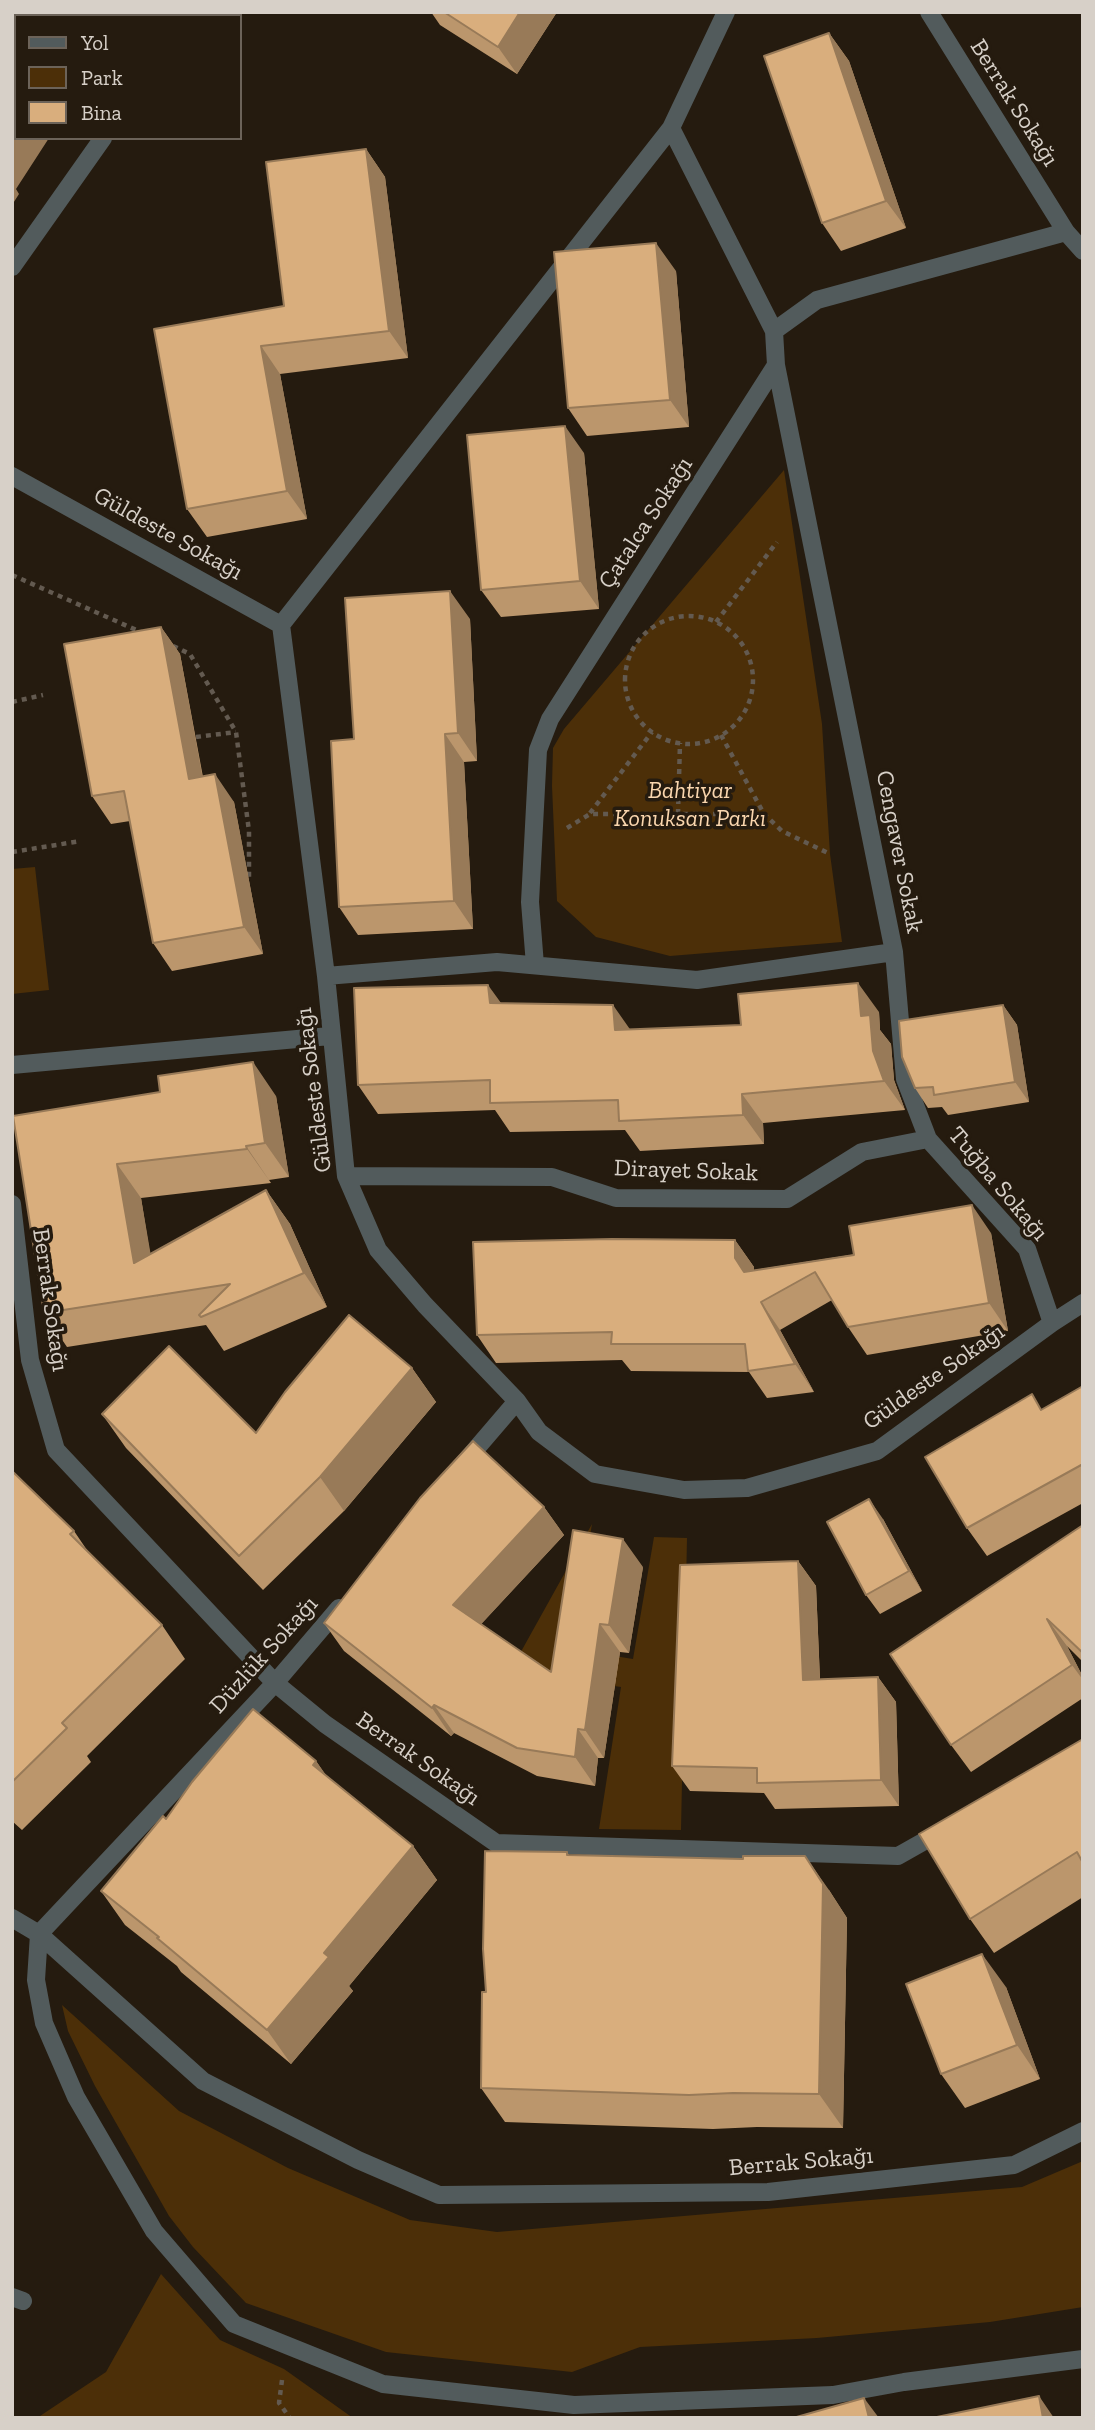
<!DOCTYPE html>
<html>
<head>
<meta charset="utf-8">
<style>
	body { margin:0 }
	#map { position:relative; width:1095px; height:2430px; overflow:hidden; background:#251b0f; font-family:"Zilla Slab",serif }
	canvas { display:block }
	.frame { position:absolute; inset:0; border:14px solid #d7d0c8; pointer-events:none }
	.legend { position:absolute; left:14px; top:14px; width:228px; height:126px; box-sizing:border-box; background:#251b0f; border:2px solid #6c6359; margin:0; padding:9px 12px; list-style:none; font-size:21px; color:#d7d0c8 }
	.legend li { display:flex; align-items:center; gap:14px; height:35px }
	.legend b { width:35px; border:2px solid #6c6359 }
</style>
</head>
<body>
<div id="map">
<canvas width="1095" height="2430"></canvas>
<div class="frame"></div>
<ul class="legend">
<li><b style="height:9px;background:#525b5c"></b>Yol</li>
<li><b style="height:19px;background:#4c2f08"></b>Park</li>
<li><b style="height:19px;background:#d9ae7d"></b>Bina</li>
</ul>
</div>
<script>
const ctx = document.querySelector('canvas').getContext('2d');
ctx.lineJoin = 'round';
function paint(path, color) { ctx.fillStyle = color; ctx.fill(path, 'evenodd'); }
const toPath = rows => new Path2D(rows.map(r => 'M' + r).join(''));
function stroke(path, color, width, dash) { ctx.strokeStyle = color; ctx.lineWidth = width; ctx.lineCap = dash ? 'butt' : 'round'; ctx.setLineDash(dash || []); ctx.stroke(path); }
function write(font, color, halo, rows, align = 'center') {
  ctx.font = font + ' "Zilla Slab",serif'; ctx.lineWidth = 7; ctx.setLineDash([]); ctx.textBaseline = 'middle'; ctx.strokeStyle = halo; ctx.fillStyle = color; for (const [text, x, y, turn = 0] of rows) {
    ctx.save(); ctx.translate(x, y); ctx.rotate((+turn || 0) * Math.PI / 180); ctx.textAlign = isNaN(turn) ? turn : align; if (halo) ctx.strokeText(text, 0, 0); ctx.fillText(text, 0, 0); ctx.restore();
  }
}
paint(toPath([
	[784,470,822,724,830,854,842,942,670,956,596,937,557,901,552,786,553,748,564,729],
	[35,867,49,990,12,994,12,869],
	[592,1524,571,1649,633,1659,654,1537,687,1538,681,1830,599,1829,621,1687,552,1677,518,1657],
	[62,2005,179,2111,288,2168,410,2220,497,2232,1022,2187,1083,2161,1083,2307,990,2322,817,2338,640,2347,572,2372,386,2352,246,2303,193,2247,169,2216,95,2086,68,2031],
	[161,2274,220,2340,284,2369,353,2418,37,2418,106,2372]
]), '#4c2f08');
stroke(toPath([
	[12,575,143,633],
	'625 680a64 64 0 1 1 128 0a64 64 0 1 1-128 0Z',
	[716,622,777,542],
	[173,646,190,654,236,732,249,831,249,881],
	[12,702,43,695],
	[721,735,764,814],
	[196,737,236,732],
	[590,813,652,732],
	[678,814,680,743],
	[567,828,590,814,764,814,782,831,830,854],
	[12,852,81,841],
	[282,2380,279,2403,290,2418]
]), '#635a50', 4.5, [5, 5]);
stroke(toPath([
	[929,12,1066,232,1083,251],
	[190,16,192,12],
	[12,267,103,138],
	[774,331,817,300,1066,232],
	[12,476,281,625,326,976,346,1176,378,1250,425,1305,517,1401,539,1432,595,1474,684,1490,747,1488,877,1451,1052,1323,1083,1303],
	[281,625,671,128,726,12],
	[894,952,905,1079,928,1139,1027,1249,1052,1323],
	[535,965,530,902,538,750,550,719,776,365,774,331,671,128],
	[326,976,497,962,697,980,894,952,776,365],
	[12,1065,330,1036],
	[346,1176,552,1177,616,1198,787,1199,862,1152,928,1139],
	[12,1204,30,1360,56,1450,275,1683,325,1724,496,1843,898,1856,944,1830],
	[463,1464,517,1401],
	[339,1608,275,1683,39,1934,36,1980,44,2023,76,2097,154,2231,234,2324,383,2384,574,2405,833,2395,904,2382,1083,2359],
	[12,1918,39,1934,203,2081,358,2160,439,2195,768,2192,1014,2165,1083,2131],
	[12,2297,23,2301]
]), '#525b5c', 18);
paint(toPath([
	[431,12,557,12,517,74,440,25],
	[829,33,849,61,906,228,841,251,822,223],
	[366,149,385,177,408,358,280,374,307,519,207,537,187,509,154,329,284,306],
	[676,271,689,427,587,436,568,408],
	[584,453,599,609,501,617,481,590],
	[470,619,477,761,464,762,473,929,358,935,339,907,354,739],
	[161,627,180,654,203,777,234,802,263,954,172,971,153,943,130,821,111,824,92,796],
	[501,1003,630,1030,741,1025,879,1012,880,1030,891,1044,894,1080,905,1110,763,1123,764,1144,640,1151,625,1130,510,1132,495,1110,378,1114,358,1085],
	[1003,1005,1017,1025,1029,1102,948,1115,942,1107,928,1108,915,1088],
	[276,1096,289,1177,269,1180,271,1183,141,1198,150,1254,266,1190,290,1224,327,1307,224,1351,206,1325,67,1347,44,1313,13,1116],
	[991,1233,1008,1331,867,1355,848,1327,832,1300,780,1330,814,1392,767,1398,749,1372,631,1371,622,1360,496,1363,477,1335,735,1240,754,1267,754,1270],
	[412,1368,436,1402,344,1511,263,1590,126,1448,102,1414,256,1433],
	[1083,1386,1083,1503,987,1556,967,1528,1043,1410],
	[12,1471,74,1531,89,1553,162,1625,185,1659,87,1756,91,1762,22,1830,12,1821],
	[544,1507,564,1535,481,1624,551,1672,643,1567,629,1653,620,1652,604,1758,598,1758,595,1786,537,1776,454,1733,451,1736,344,1651,324,1623],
	[883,1519,922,1591,880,1614,866,1595],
	[1083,1525,1083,1662,1067,1646,1083,1677,1083,1698,971,1772,951,1745],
	[798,1561,816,1586,820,1679,878,1677,896,1702,899,1806,775,1809,764,1793,690,1791,672,1766],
	[1083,1739,1083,1897,994,1953,970,1919],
	[316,1761,327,1777,413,1846,437,1880,349,1986,353,1991,291,2064,181,1972,177,1966,125,1925,101,1891,166,1819],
	[567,1852,569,1855,829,1890,847,1918,843,2128,757,2127,713,2129,505,2122,481,2088,486,1992],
	[1006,1987,1040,2079,965,2108,941,2074]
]), '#bb966c');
paint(toPath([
	[76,12,86,12,88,16,73,16],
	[520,12,557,12,517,74,498,47],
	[829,33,849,61,906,228,886,201],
	[16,102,16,138,49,138,16,189,19,194,12,205,12,108],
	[366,149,385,177,408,358,389,331],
	[656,243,676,271,689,427,670,400],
	[261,346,280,374,307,519,287,491],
	[565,426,584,453,599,609,580,581],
	[450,591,470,619,477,761,458,733],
	[161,627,180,654,208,807,189,779],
	[445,734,464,762,473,929,454,901],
	[215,774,234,802,263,954,244,927],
	[858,983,879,1012,880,1030,891,1044,894,1080,905,1110,884,1081,861,1016],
	[488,985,509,1014,490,1003],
	[613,1005,634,1035,615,1030],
	[1003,1005,1017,1025,1029,1102,1015,1082],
	[253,1062,276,1096,289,1177,265,1143],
	[742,1094,763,1123,764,1144,743,1115],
	[246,1146,269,1180,271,1183,247,1149],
	[117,1164,141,1198,158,1297,134,1263],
	[266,1190,290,1224,327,1307,304,1273],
	[972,1205,991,1233,1008,1331,989,1303],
	[735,1240,754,1267,754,1285,735,1258],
	[761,1302,780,1330,814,1392,795,1364],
	[412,1368,436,1402,344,1511,320,1477],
	[869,1499,883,1519,922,1591,909,1571],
	[544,1507,564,1535,473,1633,453,1605],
	[623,1539,643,1567,629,1653,609,1625],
	[798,1561,816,1586,821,1705,803,1680],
	[1047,1619,1067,1646,1083,1677,1083,1680,1072,1665],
	[600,1624,620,1652,604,1758,585,1730],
	[878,1677,896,1702,899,1806,881,1780],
	[434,1705,454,1733,451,1736,432,1708],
	[578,1729,598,1758,595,1786,575,1757],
	[316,1761,340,1795,313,1765],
	[413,1846,437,1880,349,1986,353,1991,291,2064,267,2030,324,1953],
	[805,1856,829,1890,847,1918,843,2128,819,2094],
	[982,1954,1006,1987,1040,2079,1017,2045],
	[1039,2396,1054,2418,1043,2418],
	[864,2398,879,2418,869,2418]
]), '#987a58');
const building = toPath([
	[12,12,76,12,73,16,16,16,16,102,12,108,12,12],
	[444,12,520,12,498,47,444,12],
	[829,33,886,201,822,223,764,56,829,33],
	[366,149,389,331,261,346,287,491,187,509,154,329,284,306,266,162,366,149],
	[656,243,670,400,568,408,554,252,656,243],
	[565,426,580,581,481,590,467,435,565,426],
	[450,591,458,733,445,734,454,901,339,907,331,741,354,739,345,598,450,591],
	[161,627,189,779,215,774,244,927,153,943,124,791,92,796,64,644,161,627],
	[858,983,861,1016,870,1015,873,1051,884,1081,742,1094,743,1115,619,1121,618,1100,490,1103,490,1080,358,1085,354,988,488,985,490,1003,613,1005,615,1030,741,1025,738,994,858,983],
	[1003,1005,1015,1082,934,1095,933,1087,915,1088,902,1057,899,1021,1003,1005],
	[253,1062,265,1143,246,1146,247,1149,117,1164,134,1263,266,1190,304,1273,201,1317,199,1315,230,1284,44,1313,13,1116,160,1092,158,1076,253,1062],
	[972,1205,989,1303,848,1327,815,1272,761,1302,795,1364,748,1371,745,1344,611,1344,612,1332,477,1335,473,1242,612,1239,735,1240,735,1258,744,1272,854,1255,849,1226,972,1205],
	[349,1315,412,1368,320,1477,239,1556,102,1414,169,1346,256,1433,285,1392,349,1315],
	[1083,1386,1083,1464,967,1528,925,1457,1032,1394,1041,1410,1083,1386],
	[473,1441,544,1507,453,1605,551,1672,573,1530,623,1539,609,1625,600,1624,585,1730,578,1729,575,1757,517,1748,434,1705,432,1708,324,1623,420,1498,473,1441],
	[12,1471,74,1531,70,1534,162,1625,62,1723,67,1728,12,1782,12,1471],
	[869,1499,909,1571,866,1595,827,1522,869,1499],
	[1083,1525,1083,1653,1047,1619,1072,1665,951,1745,890,1654,1083,1525],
	[798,1561,803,1680,878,1677,881,1780,757,1783,757,1768,672,1766,680,1565,798,1561],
	[253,1709,316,1761,313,1765,413,1846,324,1953,329,1957,267,2030,157,1938,159,1937,101,1891,163,1816,166,1819,192,1782,253,1709],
	[1083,1739,1083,1863,1077,1852,970,1919,919,1834,1083,1739],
	[485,1851,567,1852,567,1855,656,1857,743,1859,743,1856,805,1856,823,1884,819,2094,733,2093,689,2095,481,2088,482,1992,486,1992,483,1949,485,1851],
	[982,1954,1017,2045,941,2074,906,1984,982,1954],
	[1039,2396,1043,2418,932,2418,1039,2396],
	[864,2398,869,2418,793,2418,864,2398]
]);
paint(building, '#d9ae7d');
stroke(building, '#987a58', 2);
write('24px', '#d7d0c8', '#251b0f', [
	["Berrak Sokağı",1014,103,58],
	["Çatalca Sokağı",646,523,-57],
	["Güldeste Sokağı",168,534,29],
	["Cengaver Sokak",899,852,79],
	["Güldeste Sokağı",314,1090,-97],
	["Dirayet Sokak",686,1171,2],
	["Tuğba Sokağı",998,1184,50],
	["Berrak Sokağı",50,1300,82],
	["Güldeste Sokağı",934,1377,-35],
	["Düzlük Sokağı",264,1655,-48],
	["Berrak Sokağı",418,1759,35],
	["Berrak Sokağı",801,2162,-5]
]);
write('italic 24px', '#fad6ae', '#251b0f', [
	["Bahtiyar",690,791],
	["Konuksan Parkı",690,819]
]);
</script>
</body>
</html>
